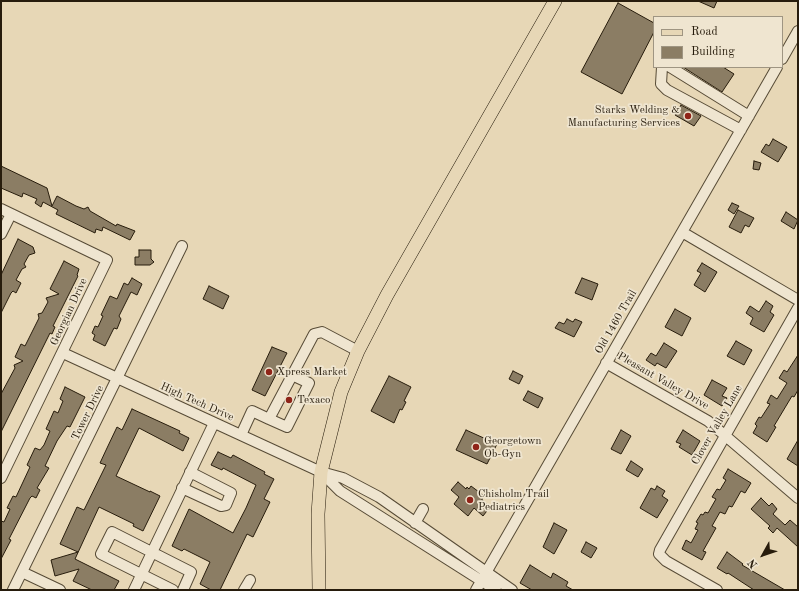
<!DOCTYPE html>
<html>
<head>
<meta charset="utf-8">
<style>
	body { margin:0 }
	#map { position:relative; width:799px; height:591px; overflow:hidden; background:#e7d7b6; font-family:"Old Standard TT",serif }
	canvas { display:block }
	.frame { position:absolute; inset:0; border:2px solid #271c0c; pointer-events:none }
	.legend { position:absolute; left:653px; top:16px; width:130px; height:52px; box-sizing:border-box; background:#efe5d0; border:1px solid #9f9582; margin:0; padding:5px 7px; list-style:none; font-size:12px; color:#271c0c }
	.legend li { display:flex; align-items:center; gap:8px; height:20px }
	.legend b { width:20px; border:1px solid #9f9582 }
	.north { position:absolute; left:743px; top:535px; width:40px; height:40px; -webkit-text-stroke:3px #efe5d0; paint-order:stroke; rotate:230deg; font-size:11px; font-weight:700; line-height:16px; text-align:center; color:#271c0c }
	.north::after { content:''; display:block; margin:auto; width:14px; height:18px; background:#271c0c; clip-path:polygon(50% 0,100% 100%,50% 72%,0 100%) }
</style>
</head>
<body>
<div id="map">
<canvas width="799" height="591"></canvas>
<div class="frame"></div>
<ul class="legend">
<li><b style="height:5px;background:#e7d7b6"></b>Road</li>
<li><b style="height:11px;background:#8b7d64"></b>Building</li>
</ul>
<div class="north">N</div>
</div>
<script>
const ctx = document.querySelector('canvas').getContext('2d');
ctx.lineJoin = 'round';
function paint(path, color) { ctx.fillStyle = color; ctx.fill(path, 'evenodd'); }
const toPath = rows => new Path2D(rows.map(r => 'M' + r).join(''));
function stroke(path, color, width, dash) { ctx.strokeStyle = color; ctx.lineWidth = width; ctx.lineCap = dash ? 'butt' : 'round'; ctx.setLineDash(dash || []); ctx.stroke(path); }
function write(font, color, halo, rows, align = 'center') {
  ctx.font = font + ' "Old Standard TT",serif'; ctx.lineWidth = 3.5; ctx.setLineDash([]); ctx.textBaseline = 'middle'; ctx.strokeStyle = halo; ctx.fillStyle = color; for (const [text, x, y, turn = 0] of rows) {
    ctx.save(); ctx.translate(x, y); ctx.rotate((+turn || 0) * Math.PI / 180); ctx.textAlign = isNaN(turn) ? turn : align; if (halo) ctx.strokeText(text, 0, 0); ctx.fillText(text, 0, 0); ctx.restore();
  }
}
const building = toPath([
	[698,1,717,1,714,8,698,1],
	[618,3,654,23,654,32,622,94,581,72,618,3],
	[683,67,723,67,734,74,722,92,683,67],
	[681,105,701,116,694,126,675,115,681,105],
	[773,139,787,147,778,162,761,152,766,144,769,146,773,139],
	[754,161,761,163,759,170,753,169,754,161],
	[1,166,47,188,52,206,57,196,76,206,84,209,88,207,90,211,116,226,117,224,135,231,130,240,103,227,102,231,96,229,95,233,56,214,58,210,43,202,41,207,35,203,37,199,23,193,22,197,1,188,1,166],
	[732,203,739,206,734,214,728,210,732,203],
	[738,210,754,218,749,227,745,225,741,233,729,227,738,210],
	[786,212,798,220,794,229,781,221,786,212],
	[18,239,33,247,35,253,29,255,24,264,26,267,22,269,16,280,21,283,16,293,13,291,11,293,1,313,1,275,18,239],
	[139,250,151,250,151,259,154,262,150,265,135,265,135,257,139,257,139,250],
	[64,261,79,269,77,275,78,276,53,326,55,327,52,334,50,333,1,432,1,394,15,368,14,365,23,361,15,357,21,344,25,346,39,318,38,314,42,313,48,302,46,298,59,294,50,289,64,261],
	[702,263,717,272,705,292,694,285,701,273,697,271,702,263],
	[132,278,142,284,137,295,131,292,119,316,121,319,117,329,114,328,105,346,93,340,95,335,92,333,95,326,98,327,103,316,101,315,110,296,117,299,124,283,128,285,132,278],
	[582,278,598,284,592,300,575,293,582,278],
	[209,286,229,296,223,309,203,299,209,286],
	[766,301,773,306,770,312,774,315,764,332,750,324,753,318,746,313,750,306,759,312,766,301],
	[675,309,691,318,682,336,665,327,675,309],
	[567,319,573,322,575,319,582,322,574,337,555,328,559,322,564,324,567,319],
	[736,341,752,350,744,365,727,356,736,341],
	[664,343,677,351,666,368,657,363,655,366,646,360,651,353,656,356,664,343],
	[272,347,287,353,265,396,252,390,272,347],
	[798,355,798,390,794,397,792,396,774,426,776,427,767,442,753,433,757,426,755,424,759,417,761,418,770,404,767,403,771,395,777,399,787,383,779,378,784,370,787,372,798,355],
	[513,371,523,376,519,384,509,379,513,371],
	[389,376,411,387,404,401,406,402,402,410,400,409,394,423,371,411,389,376],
	[712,380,727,388,722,396,727,398,722,406,704,395,712,380],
	[65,387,85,397,70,427,67,426,57,441,45,466,49,468,37,488,40,490,36,498,32,496,30,498,9,539,11,540,1,559,1,521,4,522,10,509,7,508,13,496,16,497,30,467,27,465,35,448,40,450,44,445,50,431,46,429,54,411,58,413,63,401,60,399,65,387],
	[528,391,543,398,538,408,523,400,528,391],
	[132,409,180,431,179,433,189,438,183,451,139,428,116,476,150,492,150,491,160,496,143,531,133,526,134,524,99,507,75,559,119,581,114,590,92,590,73,581,79,569,55,576,51,560,78,552,60,544,77,507,84,510,106,465,100,463,107,448,117,427,122,430,132,409],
	[466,430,497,444,487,464,456,450,466,430],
	[621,430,631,436,621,454,611,449,621,430],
	[683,430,700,441,692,455,679,447,681,444,676,442,683,430],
	[798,440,798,466,787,459,798,440],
	[218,452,231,458,233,455,265,472,264,474,274,479,264,499,270,502,253,537,247,534,220,590,211,590,200,584,210,562,184,549,182,551,172,546,189,509,233,533,246,508,256,485,223,468,222,470,211,465,218,452],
	[631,461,643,469,638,477,626,470,631,461],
	[728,469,751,483,745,493,741,491,732,507,729,506,725,514,720,512,712,526,716,528,703,551,706,552,702,560,682,549,686,540,691,543,698,530,695,529,698,523,696,522,701,514,703,515,705,512,708,513,716,499,712,497,717,489,720,490,726,480,723,478,728,469],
	[458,482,466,489,467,487,469,489,471,486,483,495,482,500,490,507,483,516,474,508,468,516,454,504,459,497,451,490,458,482],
	[657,486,665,491,662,496,668,500,657,518,640,508,651,488,655,490,657,486],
	[761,498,769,506,772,503,777,509,773,514,785,525,790,520,798,527,798,547,777,528,773,533,768,528,770,526,751,509,761,498],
	[554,523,567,530,554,554,543,547,554,523],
	[586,542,597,548,591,558,581,552,586,542],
	[727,552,743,564,742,565,785,590,754,590,728,573,727,574,717,568,727,552],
	[530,565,551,578,553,573,568,582,566,586,573,590,532,590,520,583,530,565]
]);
paint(building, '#8b7d64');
stroke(building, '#271c0c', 1);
const minor = toPath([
	[782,59,798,31],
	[662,67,661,84,667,90,741,130],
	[670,67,749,116],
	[1,209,107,260,1,478],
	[682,232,798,300],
	[1,234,11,214],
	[63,353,321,472,343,478,379,497,512,590],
	[606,363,708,421,798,498],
	[269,419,287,427,309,383,292,375],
	[241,435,252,411,269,419,314,334,322,332,358,351],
	[321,472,340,491,496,590],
	[182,488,221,506,226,505,231,493,190,472],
	[415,523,423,509],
	[22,572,60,590],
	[13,590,182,246],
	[134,590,214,423],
	[173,590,101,554,112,532,191,572,183,590],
	[244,590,250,580],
	[476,590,777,67],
	[717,590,666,561,659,554,660,550,798,308]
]);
const major = toPath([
	[319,590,318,514,321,472,341,392,358,351,387,295,555,1]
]);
stroke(minor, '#574b36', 12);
stroke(major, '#271c0c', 14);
stroke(minor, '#efe5d0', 10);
stroke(major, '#e7d7b6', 13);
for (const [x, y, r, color] of [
	[688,116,4,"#8f2418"],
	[269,372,4,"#8f2418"],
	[289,400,4,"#8f2418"],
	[476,447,4,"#8f2418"],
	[470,500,4,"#8f2418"]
]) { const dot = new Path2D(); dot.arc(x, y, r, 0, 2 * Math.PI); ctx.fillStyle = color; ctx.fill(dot); stroke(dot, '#efe5d0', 1.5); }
write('11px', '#271c0c', '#efe5d0', [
	["Starks Welding &",680,110,"right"],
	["Manufacturing Services",680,123,"right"],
	["Xpress Market",277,372],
	["Texaco",297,400],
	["Georgetown",484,441],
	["Ob-Gyn",484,454],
	["Chisholm Trail",478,494],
	["Pediatrics",478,507]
], 'left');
write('11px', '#271c0c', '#efe5d0', [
	["Georgian Drive",69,312,-65],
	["Old 1460 Trail",616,322,-60],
	["Pleasant Valley Drive",663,381,30],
	["High Tech Drive",197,402,24],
	["Tower Drive",88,413,-64],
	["Clover Valley Lane",717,425,-60]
]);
</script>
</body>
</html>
